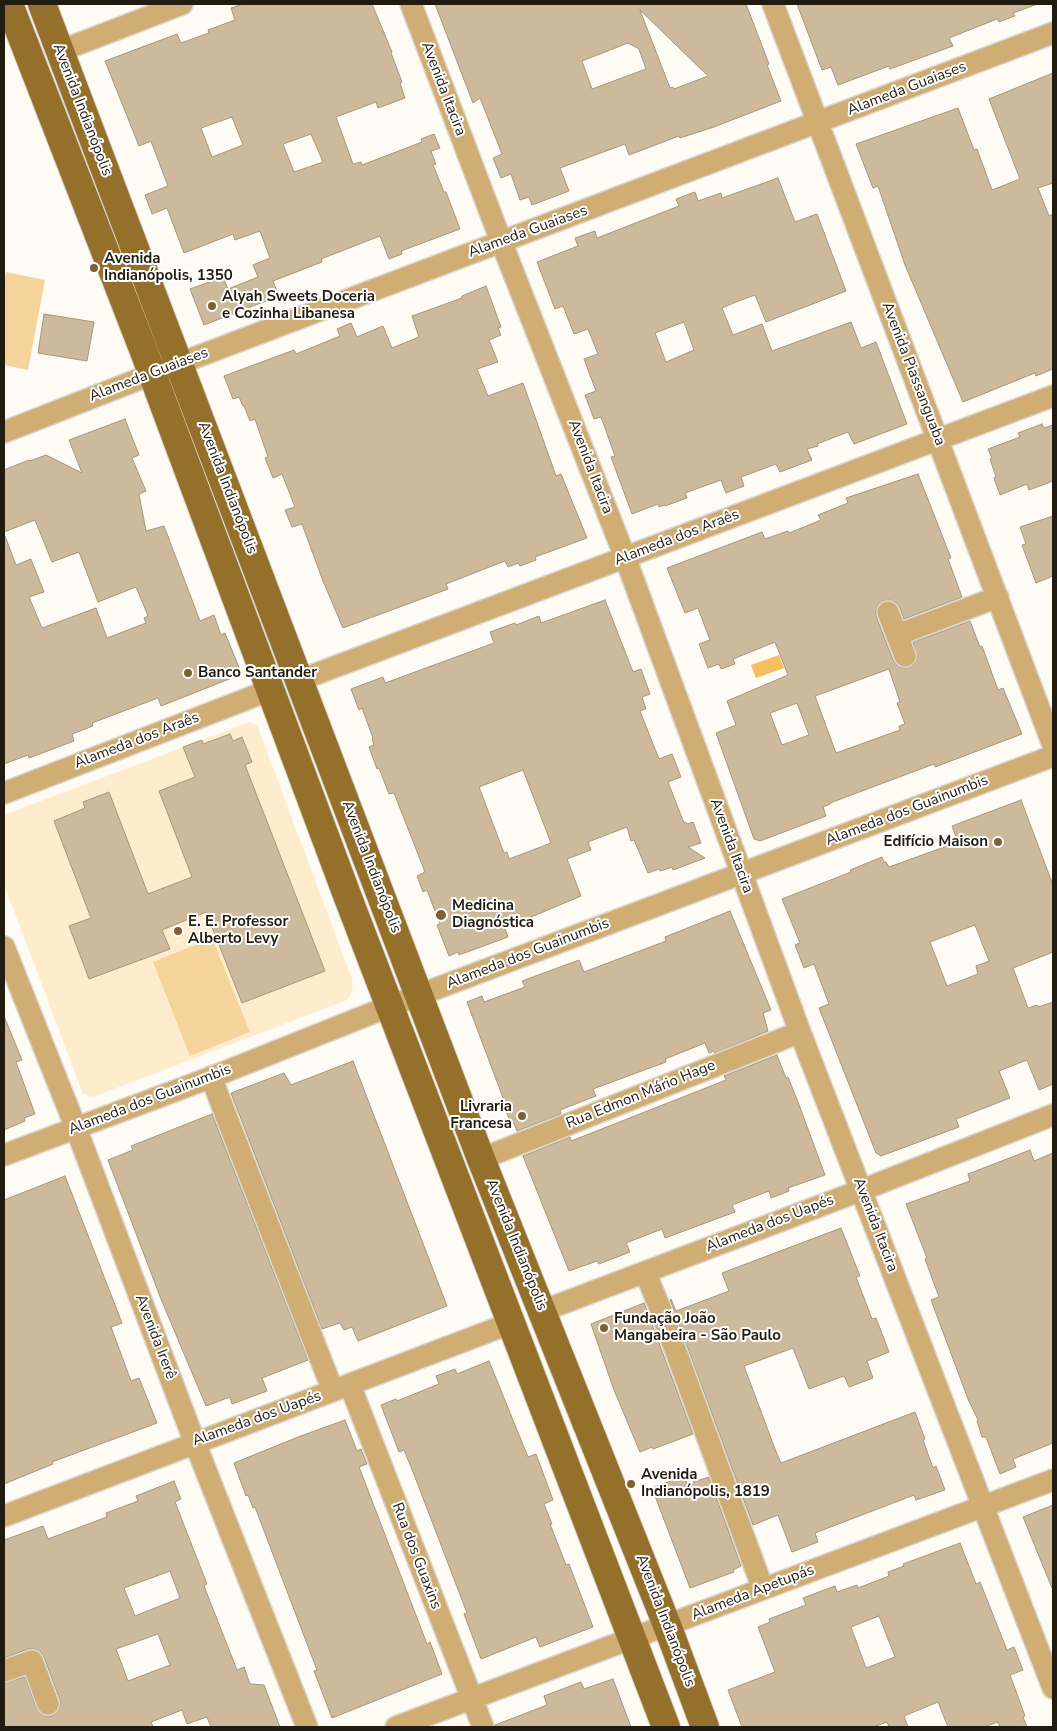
<!DOCTYPE html>
<meta charset="utf-8">
<style>
body{margin:0}
#map{position:relative;width:1057px;height:1731px;overflow:hidden;background:#fefaf4;font-family:"Nunito Sans",sans-serif}
canvas{display:block}
.frame{position:absolute;inset:0;border:5px solid #221b10;pointer-events:none}
</style>
<div id="map">
<canvas width="1057" height="1731"></canvas>
<div class="frame"></div>
</div>
<script>
const context = document.querySelector('canvas').getContext('2d');
context.lineJoin = 'round';
function paint(path, color) {
  context.fillStyle = color;
  context.fill(path, 'evenodd');
}
function poly(rows) {
  const path = new Path2D();
  for (const r of rows) {
    path.moveTo(r[0], r[1]);
    for (let i = 2; i < r.length; i += 2) path.lineTo(r[i], r[i + 1]);
  }
  return path;
}
function stroke(path, color, width, dash) {
  context.strokeStyle = color;
  context.lineWidth = width;
  context.lineCap = dash ? 'butt' : 'round';
  context.setLineDash(dash || []);
  context.stroke(path);
}
function label(font, color, halo, rows, align = 'center') {
  context.font = font + ' "Nunito Sans",sans-serif';
  context.lineWidth = 4;
  context.setLineDash([]);
  context.textBaseline = 'middle';
  context.strokeStyle = halo;
  context.fillStyle = color;
  for (const [text, x, y, turn = 0] of rows) {
    context.save();
    context.translate(x, y);
    context.rotate((+turn || 0) * Math.PI / 180);
    context.textAlign = isNaN(turn) ? turn : align;
    if (halo) context.strokeText(text, 0, 0);
    context.fillText(text, 0, 0);
    context.restore();
  }
}
paint(poly([
 [250,722,257,725,352,979,353,990,347,1000,93,1097,83,1094,4,884,4,815]
]), '#ffeccd');
paint(poly([
 [6,272,45,280,28,370,4,365,4,283],
 [212,938,250,1032,190,1056,153,962]
]), '#f5d49c');
paint(poly([
 [779,655,784,668,756,678,751,665]
]), '#f4bf5e');
const building = poly([
 [243,4,372,4,392,52,391,53,402,82,400,83,405,98,378,108,376,102,336,117,353,164,361,162,362,165,422,142,421,139,434,134,440,148,431,151,436,164,433,165,444,192,446,192,460,229,401,251,402,254,389,259,380,236,321,259,322,262,273,281,279,296,204,325,190,289,223,277,228,289,258,277,253,265,270,258,260,231,235,240,233,234,184,253,167,208,152,214,145,195,168,186,151,141,139,146,105,61,177,34,181,43,209,33,208,30,235,20,231,8,243,4],
 [232,117,243,145,212,157,201,128,232,117],
 [311,134,323,162,294,172,283,144,311,134],
 [435,4,746,4,769,64,767,65,781,101,714,127,680,138,679,136,629,155,625,144,560,168,569,191,532,205,529,197,520,200,511,174,501,178,493,158,502,154,480,98,473,103,435,4],
 [640,10,708,76,674,89,673,87,670,88,640,10],
 [628,43,639,49,646,69,592,89,582,61,628,43],
 [797,4,1034,4,1035,5,1013,13,1015,16,999,22,997,19,949,38,953,46,890,69,889,66,838,85,831,67,822,70,797,4],
 [1053,73,1053,183,1038,188,1049,216,1053,214,1053,369,1036,376,1035,373,963,402,905,265,878,186,873,188,856,144,958,108,974,150,977,149,992,190,1020,179,989,99,1053,73],
 [778,178,795,222,817,214,846,291,766,322,755,295,736,302,722,308,733,335,762,324,772,351,851,322,861,348,876,342,907,424,854,444,848,432,817,444,818,446,807,449,812,460,780,472,776,464,741,477,744,486,726,493,721,480,685,493,687,498,665,506,665,505,659,507,658,504,632,514,611,457,615,456,601,417,594,419,585,395,596,391,584,359,598,354,588,329,574,334,563,306,555,309,537,262,578,246,575,238,595,231,597,238,679,206,676,199,695,192,698,201,721,193,722,198,778,178],
 [684,322,694,350,666,362,655,333,684,322],
 [486,286,501,327,498,328,501,335,489,340,498,362,477,369,488,396,523,383,556,476,561,474,587,538,535,557,536,560,520,566,518,563,508,567,505,561,451,582,446,584,448,589,343,628,323,581,302,524,292,527,285,510,295,507,282,474,273,478,265,458,268,457,255,419,250,421,244,406,243,406,239,397,233,399,224,376,294,350,296,354,340,336,337,329,351,323,357,337,383,326,392,348,419,337,412,316,462,298,462,296,486,286],
 [44,314,94,322,87,361,38,353,44,314],
 [125,419,139,455,132,458,146,491,139,494,146,531,164,526,200,621,214,615,221,635,225,633,240,670,237,676,161,706,158,698,92,723,93,726,72,734,74,741,29,758,28,755,4,764,4,536,5,536,16,565,31,559,44,592,29,597,42,628,96,608,107,638,146,623,144,618,148,616,136,587,98,602,79,552,52,562,35,520,4,532,4,470,29,460,30,461,46,455,82,473,69,440,125,419],
 [1042,424,1044,428,1053,425,1053,481,1029,490,1027,484,1000,495,994,478,996,477,990,459,992,458,988,449,1020,437,1018,433,1042,424],
 [918,474,951,558,948,559,962,597,904,619,900,608,895,602,889,600,883,601,879,604,876,610,876,616,893,660,897,665,903,668,910,667,915,663,917,657,913,642,970,621,980,647,982,646,998,690,1003,688,1022,734,935,767,934,764,830,803,830,804,823,807,826,816,760,841,754,839,716,733,736,725,727,701,788,675,775,642,733,659,735,664,721,669,719,664,708,668,699,644,710,640,698,608,685,613,667,568,762,532,765,539,788,531,789,533,821,520,818,515,848,503,846,498,918,474],
 [889,669,900,702,897,703,905,724,899,726,900,730,836,753,815,696,889,669],
 [797,703,809,735,782,745,770,713,797,703],
 [1053,516,1053,576,1036,583,1022,545,1026,544,1020,527,1053,516],
 [605,600,633,672,641,669,650,694,642,697,646,709,640,711,659,759,672,754,681,777,668,782,684,823,686,822,687,824,693,822,701,843,688,847,705,858,673,870,672,867,660,871,659,869,648,873,634,840,631,841,627,827,588,842,591,850,567,859,581,896,505,928,508,937,459,955,458,952,449,956,437,925,440,924,427,890,423,892,417,876,425,872,394,793,389,794,379,768,377,769,369,747,374,745,372,739,373,738,362,708,359,710,351,689,383,677,385,683,494,643,490,632,515,623,516,625,539,616,541,623,605,600],
 [523,770,551,843,509,859,507,852,504,853,479,787,523,770],
 [230,734,233,741,242,737,252,762,245,765,325,971,242,1003,206,912,162,930,170,949,89,979,69,926,91,918,54,821,85,808,83,802,109,792,148,894,192,877,159,791,195,777,183,747,202,740,203,744,230,734],
 [1021,800,1053,885,1053,952,1013,968,1028,1008,1037,1005,1038,1007,1053,1002,1053,1084,1039,1090,1027,1060,999,1071,1010,1098,956,1119,959,1127,881,1156,876,1153,819,1008,829,1004,814,964,804,968,795,945,800,943,782,899,851,872,850,870,882,857,884,862,886,862,889,867,958,842,952,826,1021,800],
 [975,925,989,961,976,966,978,974,947,986,930,942,975,925],
 [730,911,771,1010,763,1013,768,1031,715,1053,714,1051,709,1053,705,1043,665,1059,666,1062,593,1089,596,1096,560,1110,561,1114,517,1131,514,1123,511,1124,503,1103,505,1103,467,1002,482,996,484,1002,525,987,522,981,579,960,584,972,666,941,665,937,730,911],
 [4,1016,22,1060,16,1062,35,1114,24,1118,25,1121,4,1130,4,1016],
 [777,1055,786,1078,788,1077,798,1102,825,1175,788,1188,789,1191,771,1198,769,1191,732,1205,735,1212,665,1238,662,1229,626,1243,630,1252,599,1264,597,1261,569,1271,523,1156,570,1137,571,1141,589,1134,726,1080,724,1076,777,1055],
 [353,1061,447,1306,358,1341,352,1327,344,1330,340,1323,322,1329,231,1093,284,1073,291,1085,353,1061],
 [212,1114,308,1360,262,1378,267,1391,232,1404,230,1397,206,1406,161,1299,108,1160,133,1150,131,1146,212,1114],
 [1030,1150,1034,1161,1053,1153,1053,1443,1013,1459,1016,1467,1000,1474,986,1437,982,1437,977,1421,978,1420,968,1399,931,1300,939,1297,925,1259,927,1258,906,1204,970,1181,968,1174,1030,1150],
 [65,1176,122,1323,111,1327,131,1381,139,1378,157,1423,52,1462,53,1464,4,1484,4,1200,65,1176],
 [841,1228,860,1276,856,1277,872,1319,876,1318,889,1352,867,1361,873,1378,849,1387,844,1376,809,1389,793,1348,744,1366,775,1449,781,1463,915,1412,925,1439,923,1440,933,1468,936,1466,945,1490,916,1500,914,1495,815,1533,818,1542,792,1552,778,1515,753,1525,670,1300,671,1299,676,1311,729,1291,722,1273,841,1228],
 [644,1303,693,1434,653,1449,652,1447,640,1452,614,1390,591,1324,644,1303],
 [489,1361,528,1457,536,1454,553,1500,544,1504,552,1524,550,1524,566,1565,569,1564,593,1627,540,1647,536,1637,481,1659,464,1614,467,1613,415,1477,404,1450,399,1452,381,1405,396,1399,397,1401,439,1384,436,1376,455,1369,457,1374,489,1361],
 [345,1420,357,1451,361,1449,367,1464,359,1467,427,1644,430,1642,442,1674,332,1718,314,1671,317,1670,255,1507,253,1508,248,1495,246,1496,234,1463,298,1437,345,1420],
 [684,1476,687,1484,709,1477,741,1566,733,1570,734,1572,690,1588,652,1488,684,1476],
 [174,1481,181,1499,175,1502,207,1584,204,1586,237,1670,244,1667,250,1684,264,1685,280,1727,211,1727,207,1717,187,1724,182,1710,151,1722,153,1727,4,1727,4,1683,25,1677,37,1709,40,1713,45,1716,52,1716,57,1712,60,1706,60,1700,44,1657,40,1651,35,1649,28,1649,4,1658,4,1540,43,1526,48,1539,107,1517,106,1513,138,1501,136,1496,174,1481],
 [170,1571,180,1598,135,1616,124,1588,170,1571],
 [158,1634,170,1665,128,1681,116,1649,158,1634],
 [1053,1505,1053,1588,1052,1588,1023,1517,1053,1505],
 [960,1543,976,1584,980,1582,1007,1650,1014,1647,1023,1670,1010,1675,1025,1716,1023,1717,1027,1727,1000,1727,998,1722,984,1727,948,1727,938,1702,904,1716,908,1727,889,1727,887,1722,873,1727,742,1727,728,1690,775,1672,758,1627,770,1622,769,1619,806,1605,803,1598,835,1586,837,1592,857,1585,858,1588,889,1576,888,1572,904,1566,903,1564,960,1543],
 [879,1616,895,1657,866,1668,851,1627,879,1616],
 [613,1679,631,1727,495,1727,495,1725,547,1705,544,1696,581,1682,584,1689,613,1679]
]);
paint(building, '#cdba9c');
stroke(building, '#a79678', 1);
const minor = poly([
 [411,4,501,241,625,557,800,1032,1053,1688],
 [773,4,1053,745],
 [60,51,182,4],
 [4,432,178,364,1053,33],
 [888,612,905,656],
 [897,635,998,597],
 [300,680,1053,396],
 [4,793,270,690],
 [4,947,76,1128,195,1443,307,1727],
 [211,1077,333,1391],
 [4,1155,212,1077,390,1006,1053,756],
 [481,1159,800,1032],
 [645,1272,660,1308,763,1589],
 [542,1311,862,1190,1053,1115],
 [350,1385,483,1727],
 [4,1516,511,1323],
 [4,1671,32,1661,48,1704],
 [396,1727,1053,1480]
]);
const major = poly([
 [9,4,143,349,347,895,666,1727],
 [42,4,481,1159,667,1625,705,1727]
]);
stroke(minor, '#dbd6d0', 24);
stroke(major, '#dbd6d0', 30);
stroke(minor, '#cfad73', 21);
stroke(major, '#94702b', 28);
for (const [x, y, r, color] of [
 [94,268,5,"#7b6133"],
 [212,306,5,"#7b6133"],
 [188,673,5,"#7b6133"],
 [998,842,5,"#7b6133"],
 [441,915,6,"#7b6133"],
 [178,931,5,"#7b6133"],
 [522,1116,5,"#7b6133"],
 [604,1328,5,"#7b6133"],
 [631,1484,5,"#7b6133"]
]) {
  const dot = new Path2D();
  dot.arc(x, y, r, 0, 2 * Math.PI);
  context.fillStyle = color;
  context.fill(dot);
  stroke(dot, '#fff', 2);
}
label('15px', '#221b10', '#fff', [
 ["Avenida Itacira",443,89,69],
 ["Alameda Guaiases",907,89,-21],
 ["Avenida Indianópolis",82,110,69],
 ["Alameda Guaiases",528,232,-20],
 ["Avenida Piassanguaba",913,374,69],
 ["Alameda Guaiases",149,375,-21],
 ["Avenida Itacira",590,467,69],
 ["Avenida Indianópolis",227,488,69],
 ["Alameda dos Araês",677,538,-21],
 ["Alameda dos Araês",137,741,-21],
 ["Alameda dos Guainumbis",907,811,-21],
 ["Avenida Itacira",731,846,70],
 ["Avenida Indianópolis",371,867,69],
 ["Alameda dos Guainumbis",528,954,-21],
 ["Rua Edmon Mário Hage",641,1095,-22],
 ["Alameda dos Guainumbis",150,1100,-21],
 ["Alameda dos Uapés",770,1224,-21],
 ["Avenida Itacira",875,1225,69],
 ["Avenida Indianópolis",516,1245,68],
 ["Avenida Irerê",155,1337,69],
 ["Alameda dos Uapés",257,1419,-20],
 ["Rua dos Guaxins",416,1556,69],
 ["Alameda Apetupás",753,1593,-21],
 ["Avenida Indianópolis",665,1621,69]
]);
label('bold 15px', '#221b10', '#fff', [
 ["Avenida",104,259],
 ["Indianópolis, 1350",104,276],
 ["Alyah Sweets Doceria",222,297],
 ["e Cozinha Libanesa",222,314],
 ["Banco Santander",198,673],
 ["Edifício Maison",988,842,"right"],
 ["Medicina",452,906],
 ["Diagnóstica",452,923],
 ["E. E. Professor",188,922],
 ["Alberto Levy",188,939],
 ["Livraria",512,1107,"right"],
 ["Francesa",512,1124,"right"],
 ["Fundação João",614,1319],
 ["Mangabeira - São Paulo",614,1336],
 ["Avenida",641,1475],
 ["Indianópolis, 1819",641,1492]
], 'left');
</script>
